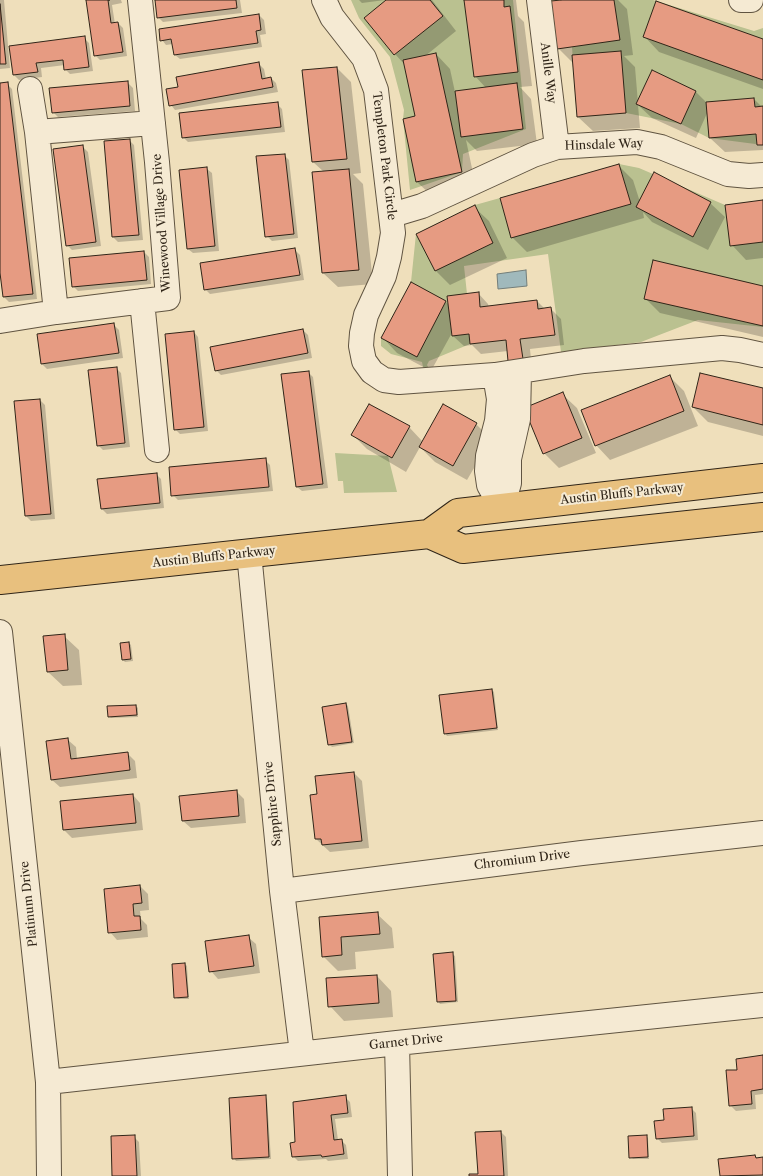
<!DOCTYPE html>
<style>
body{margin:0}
canvas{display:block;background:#efdfbb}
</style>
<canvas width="763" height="1176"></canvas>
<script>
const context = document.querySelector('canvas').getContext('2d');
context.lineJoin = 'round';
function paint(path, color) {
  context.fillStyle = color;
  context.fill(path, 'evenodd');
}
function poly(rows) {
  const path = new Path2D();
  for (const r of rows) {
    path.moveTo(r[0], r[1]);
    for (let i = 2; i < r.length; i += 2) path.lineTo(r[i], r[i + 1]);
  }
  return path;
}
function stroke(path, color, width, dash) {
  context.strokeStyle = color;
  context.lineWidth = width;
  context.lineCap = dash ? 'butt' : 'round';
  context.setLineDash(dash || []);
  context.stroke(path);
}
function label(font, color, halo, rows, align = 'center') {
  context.font = font + ' "Libre Caslon Text",serif';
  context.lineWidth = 4;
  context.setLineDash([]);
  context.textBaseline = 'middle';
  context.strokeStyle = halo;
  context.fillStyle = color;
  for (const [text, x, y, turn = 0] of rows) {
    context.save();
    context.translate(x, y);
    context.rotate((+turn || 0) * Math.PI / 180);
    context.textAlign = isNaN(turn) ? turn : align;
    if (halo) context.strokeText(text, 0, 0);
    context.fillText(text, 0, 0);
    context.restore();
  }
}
paint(poly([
 [351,0,513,0,526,129,463,154,462,172,410,190,403,119,404,110,390,57,359,18],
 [550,0,653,0,754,31,763,28,763,145,709,138,681,124,626,113,577,117,572,47,557,49],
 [619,164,639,168,725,205,763,201,763,327,698,320,641,342,561,352,548,254,464,266,467,294,447,296,452,336,469,334,470,344,429,361,427,365,430,370,426,371,423,367,422,362,391,354,381,346,381,338,411,282,416,234,475,205,500,198,511,237,631,204],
 [335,453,388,456,397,492,344,493,343,481,338,481]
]), '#bac190');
const water = poly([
 [526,270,527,286,498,289,497,274,526,270]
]);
paint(water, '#a0b9bc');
stroke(water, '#737e7a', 1);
paint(poly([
 [0,0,4,0,10,68,0,69],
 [87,0,121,0,122,3,112,5,115,24,118,23,123,28,127,56,100,60,95,55],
 [156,0,240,0,242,13,163,22,158,17],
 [359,0,385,0,362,3],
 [388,0,432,0,456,31,424,57,436,54,450,69,455,92,486,88,475,76,466,0,516,0,518,16,524,22,532,86,520,87,531,99,537,144,477,151,466,140,476,187,432,196,417,182,417,117,405,65,395,54],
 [570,0,618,0,627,9,633,55,624,56,635,67,638,103,696,92,707,103,754,99,763,108,763,150,725,152,710,138,708,111,696,138,652,118,638,105,640,128,593,131,578,117,573,63,558,48],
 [259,15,264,20,266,34,260,35,262,47,180,59,175,55,173,44,166,45,162,40],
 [645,37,763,40,763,89,659,52],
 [84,38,89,43,93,71,70,74,65,69,65,65,41,68,42,77,19,80,14,75,10,47],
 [259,64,264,69,266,79,271,78,276,83,278,92,175,110,171,105],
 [337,68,351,82,361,173,353,174,363,184,373,284,338,287,323,273,324,172,313,162],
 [128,83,133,88,135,111,58,117,53,112],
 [7,84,12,89,37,299,9,302,4,297,0,260,0,85],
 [277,104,282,109,285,132,188,142,183,137],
 [129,140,134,145,143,240,118,242,113,237],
 [83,147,88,152,101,246,72,250,67,245],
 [284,155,289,160,298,238,272,241,267,236],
 [619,166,633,180,640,202,710,203,725,217,708,250,652,222,643,212,644,218,527,252,512,237],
 [207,169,212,173,219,251,193,253,188,249],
 [763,202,763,258,746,260,732,245],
 [474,207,489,221,507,258,450,285,436,271,418,234],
 [295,250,300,255,304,280,210,294,205,289],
 [144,252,149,257,151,284,78,291,73,286],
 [411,284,446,302,450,306,478,293,488,304,489,307,537,301,545,309,551,309,561,319,564,345,530,349,532,369,508,351,481,354,472,345,464,346,453,336,453,331,431,371,397,353,383,338],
 [763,287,763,337,660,313,645,298],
 [114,325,119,330,123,358,47,369,42,364,38,335],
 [303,330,308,335,312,358,221,375,216,370],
 [194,332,198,337,208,431,180,434,175,429],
 [116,368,121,373,130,447,103,450,98,445],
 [308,372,313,377,328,488,302,491,297,487],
 [670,377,684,391,698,426,610,460,596,445],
 [763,390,763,436,708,422,693,407],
 [562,394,577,408,596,453,559,468,544,453],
 [40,400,45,405,55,519,31,521,26,516],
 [476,424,491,439,467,480,435,462,420,447,406,472,367,449,353,435,409,427,423,442],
 [265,460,270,465,273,491,178,500,173,495],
 [156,474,161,479,164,508,107,514,102,509],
 [64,636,79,650,82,685,63,686,48,672],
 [129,643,131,645,133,661,125,662,123,660],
 [492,690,494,692,498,730,447,736,445,733],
 [346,704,348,706,354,743,332,747,330,745],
 [136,706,138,708,138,717,111,718,109,716],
 [68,740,76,747,77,759,127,753,135,761,137,778,60,787,52,780],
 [354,773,362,781,369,848,330,852,316,839,318,795],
 [236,791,244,799,246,823,191,828,183,821],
 [133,795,140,803,143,830,72,838,64,830],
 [140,886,148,894,149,910,140,911,141,919,147,925,148,937,117,940,110,932],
 [377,914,392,928,394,948,355,952,356,969,338,971,323,956,320,918],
 [248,937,256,944,260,973,218,979,211,971],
 [452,954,455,956,458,1002,440,1004,438,1001],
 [185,964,187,966,189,999,178,999,175,997],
 [377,976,391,991,393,1017,344,1021,330,1006],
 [763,1057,763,1094,755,1095,756,1109,736,1111,731,1106,739,1071],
 [265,1097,267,1099,271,1159,236,1161,234,1158],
 [345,1097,350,1102,352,1117,335,1119,338,1140,341,1140,346,1145,348,1159,328,1161,326,1159,298,1161,293,1156,297,1143],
 [691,1108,696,1113,698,1140,662,1143,657,1138,666,1121],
 [501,1132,506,1137,508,1176,470,1176,479,1175],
 [646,1136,648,1138,649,1159,633,1159,631,1157],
 [134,1137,139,1142,141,1176,114,1176],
 [755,1156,757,1158,763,1159,763,1176,722,1176,720,1161]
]), '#0003');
const building = poly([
 [86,0,110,0,108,0,111,23,118,22,123,52,94,56,86,0],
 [155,0,236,0,237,8,157,18,155,0],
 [386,0,430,0,443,16,394,55,364,18,386,0],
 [464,0,504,0,504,7,510,6,518,72,474,77,464,0],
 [561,0,614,0,620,40,557,49,551,1,561,0],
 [656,1,763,39,763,80,643,37,656,1],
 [0,4,6,64,0,64,0,4],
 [259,14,261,30,256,31,258,43,174,55,171,39,160,41,159,29,259,14],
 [85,36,89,67,64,70,63,60,36,63,38,72,13,75,9,46,85,36],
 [621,51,626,113,577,117,572,55,621,51],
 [436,53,462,172,416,182,403,119,415,116,403,60,436,53],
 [259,62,262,79,271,77,273,87,169,106,166,89,178,87,176,77,259,62],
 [337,67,347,159,312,162,302,70,337,67],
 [652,70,696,91,681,124,636,104,652,70],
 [128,81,130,106,52,113,49,88,128,81],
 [8,82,33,294,3,297,0,273,0,83,8,82],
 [517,83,523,129,461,137,455,91,517,83],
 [754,98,755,107,763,106,763,145,757,145,756,134,709,138,706,102,754,98],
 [278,102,281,127,182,138,179,113,278,102],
 [130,139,139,235,112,237,104,141,130,139],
 [83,145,96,242,66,246,53,149,83,145],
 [285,154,294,234,265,237,256,156,285,154],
 [619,164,631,204,511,238,500,198,619,164],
 [207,167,215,246,187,249,179,170,207,167],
 [349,169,359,270,322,273,312,172,349,169],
 [654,172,711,202,693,237,636,207,654,172],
 [763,200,763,242,730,246,725,205,763,200],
 [475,205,493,243,435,271,416,234,475,205],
 [295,248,300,275,204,290,200,263,295,248],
 [144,251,147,280,72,287,69,258,144,251],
 [653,260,763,286,763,326,644,299,653,260],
 [411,282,446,301,417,357,381,338,411,282],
 [479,292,480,307,537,300,538,309,551,307,555,335,520,339,523,359,508,361,506,340,470,344,469,334,452,336,447,296,479,292],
 [114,323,119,353,41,364,37,334,114,323],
 [303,329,308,353,215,371,210,347,303,329],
 [194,331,204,427,174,430,165,334,194,331],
 [117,367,125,443,97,446,88,370,117,367],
 [309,371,323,484,296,487,281,374,309,371],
 [700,373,763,388,763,425,692,407,700,373],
 [670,375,684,411,595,446,581,410,670,375],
 [563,392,582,438,543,454,524,408,563,392],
 [40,399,51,514,25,516,14,401,40,399],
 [369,404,410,426,392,458,351,435,369,404],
 [443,404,477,423,453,466,419,447,443,404],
 [266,458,269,487,171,496,169,467,266,458],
 [157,473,160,503,101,509,97,479,157,473],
 [65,634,68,670,47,672,43,636,65,634],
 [129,642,131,659,122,660,120,643,129,642],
 [492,689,497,728,444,734,439,695,492,689],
 [346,703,352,742,328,745,322,707,346,703],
 [136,705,137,715,108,717,107,706,136,705],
 [68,738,71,759,128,752,130,770,51,780,46,741,68,738],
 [354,772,362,841,322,845,321,839,315,839,310,795,317,794,315,776,354,772],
 [237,790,239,816,182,821,179,796,237,790],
 [133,794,136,823,63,830,60,801,133,794],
 [140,885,142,903,133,904,134,916,140,916,141,930,108,933,104,889,140,885],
 [378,912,380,934,341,937,342,955,322,957,319,917,378,912],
 [249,935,254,966,209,972,205,941,249,935],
 [453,952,456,1001,437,1002,433,954,453,952],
 [185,963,188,997,174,998,172,964,185,963],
 [377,975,379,1003,328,1007,326,978,377,975],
 [763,1055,763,1089,751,1091,752,1104,729,1106,726,1070,737,1070,736,1059,763,1055],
 [266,1095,269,1157,232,1159,229,1098,266,1095],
 [346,1095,348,1113,331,1115,334,1140,342,1139,344,1154,322,1157,321,1155,292,1157,290,1143,295,1142,293,1102,346,1095],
 [692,1107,694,1136,656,1139,654,1121,664,1120,663,1109,692,1107],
 [501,1131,504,1176,469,1176,469,1174,478,1174,475,1132,501,1131],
 [135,1135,137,1176,112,1176,111,1136,135,1135],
 [647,1135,648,1157,629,1158,628,1136,647,1135],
 [755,1155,756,1158,763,1157,763,1175,720,1176,718,1159,755,1155]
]);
paint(building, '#e69b82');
stroke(building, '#302518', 1);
const minor = poly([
 [324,0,332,17,364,58,376,90,393,233,389,257,384,276,366,315,362,333,361,346,364,361,372,372,384,380,399,382,495,375,584,361,722,348,740,350,763,355],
 [539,0,557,147],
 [741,0,751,0],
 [30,89,37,132,56,312],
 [37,132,153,123],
 [392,215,422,206,533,155,557,147,637,142,661,147,728,174,749,176,763,175],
 [142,301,157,450],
 [0,321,56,312,168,298,157,162,140,0],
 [495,375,499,399,497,421,488,456,487,471,489,485,502,508],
 [502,508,509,483,509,459,518,419,519,372],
 [249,553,282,891,302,1053],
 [0,632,48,1082,49,1176],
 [282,891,582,853,763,833],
 [397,1043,400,1176],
 [48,1082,397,1043,763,1005]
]);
const major = poly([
 [429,534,463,549,763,517],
 [0,580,429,534,458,513,763,478]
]);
stroke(minor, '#605441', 26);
stroke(major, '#302518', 30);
stroke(minor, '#f5ead3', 24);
stroke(major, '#e8c07e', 28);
label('12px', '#302518', '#f5ead3', [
 ["Anille Way",548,73,83],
 ["Hinsdale Way",604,145,-2],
 ["Templeton Park Circle",384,156,83],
 ["Winewood Village Drive",162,223,-94],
 ["Austin Bluffs Parkway",622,494,-6],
 ["Austin Bluffs Parkway",214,557,-6],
 ["Sapphire Drive",273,804,-96],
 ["Chromium Drive",522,860,-7],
 ["Platinum Drive",29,904,-96],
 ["Garnet Drive",406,1042,-6]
]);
</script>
